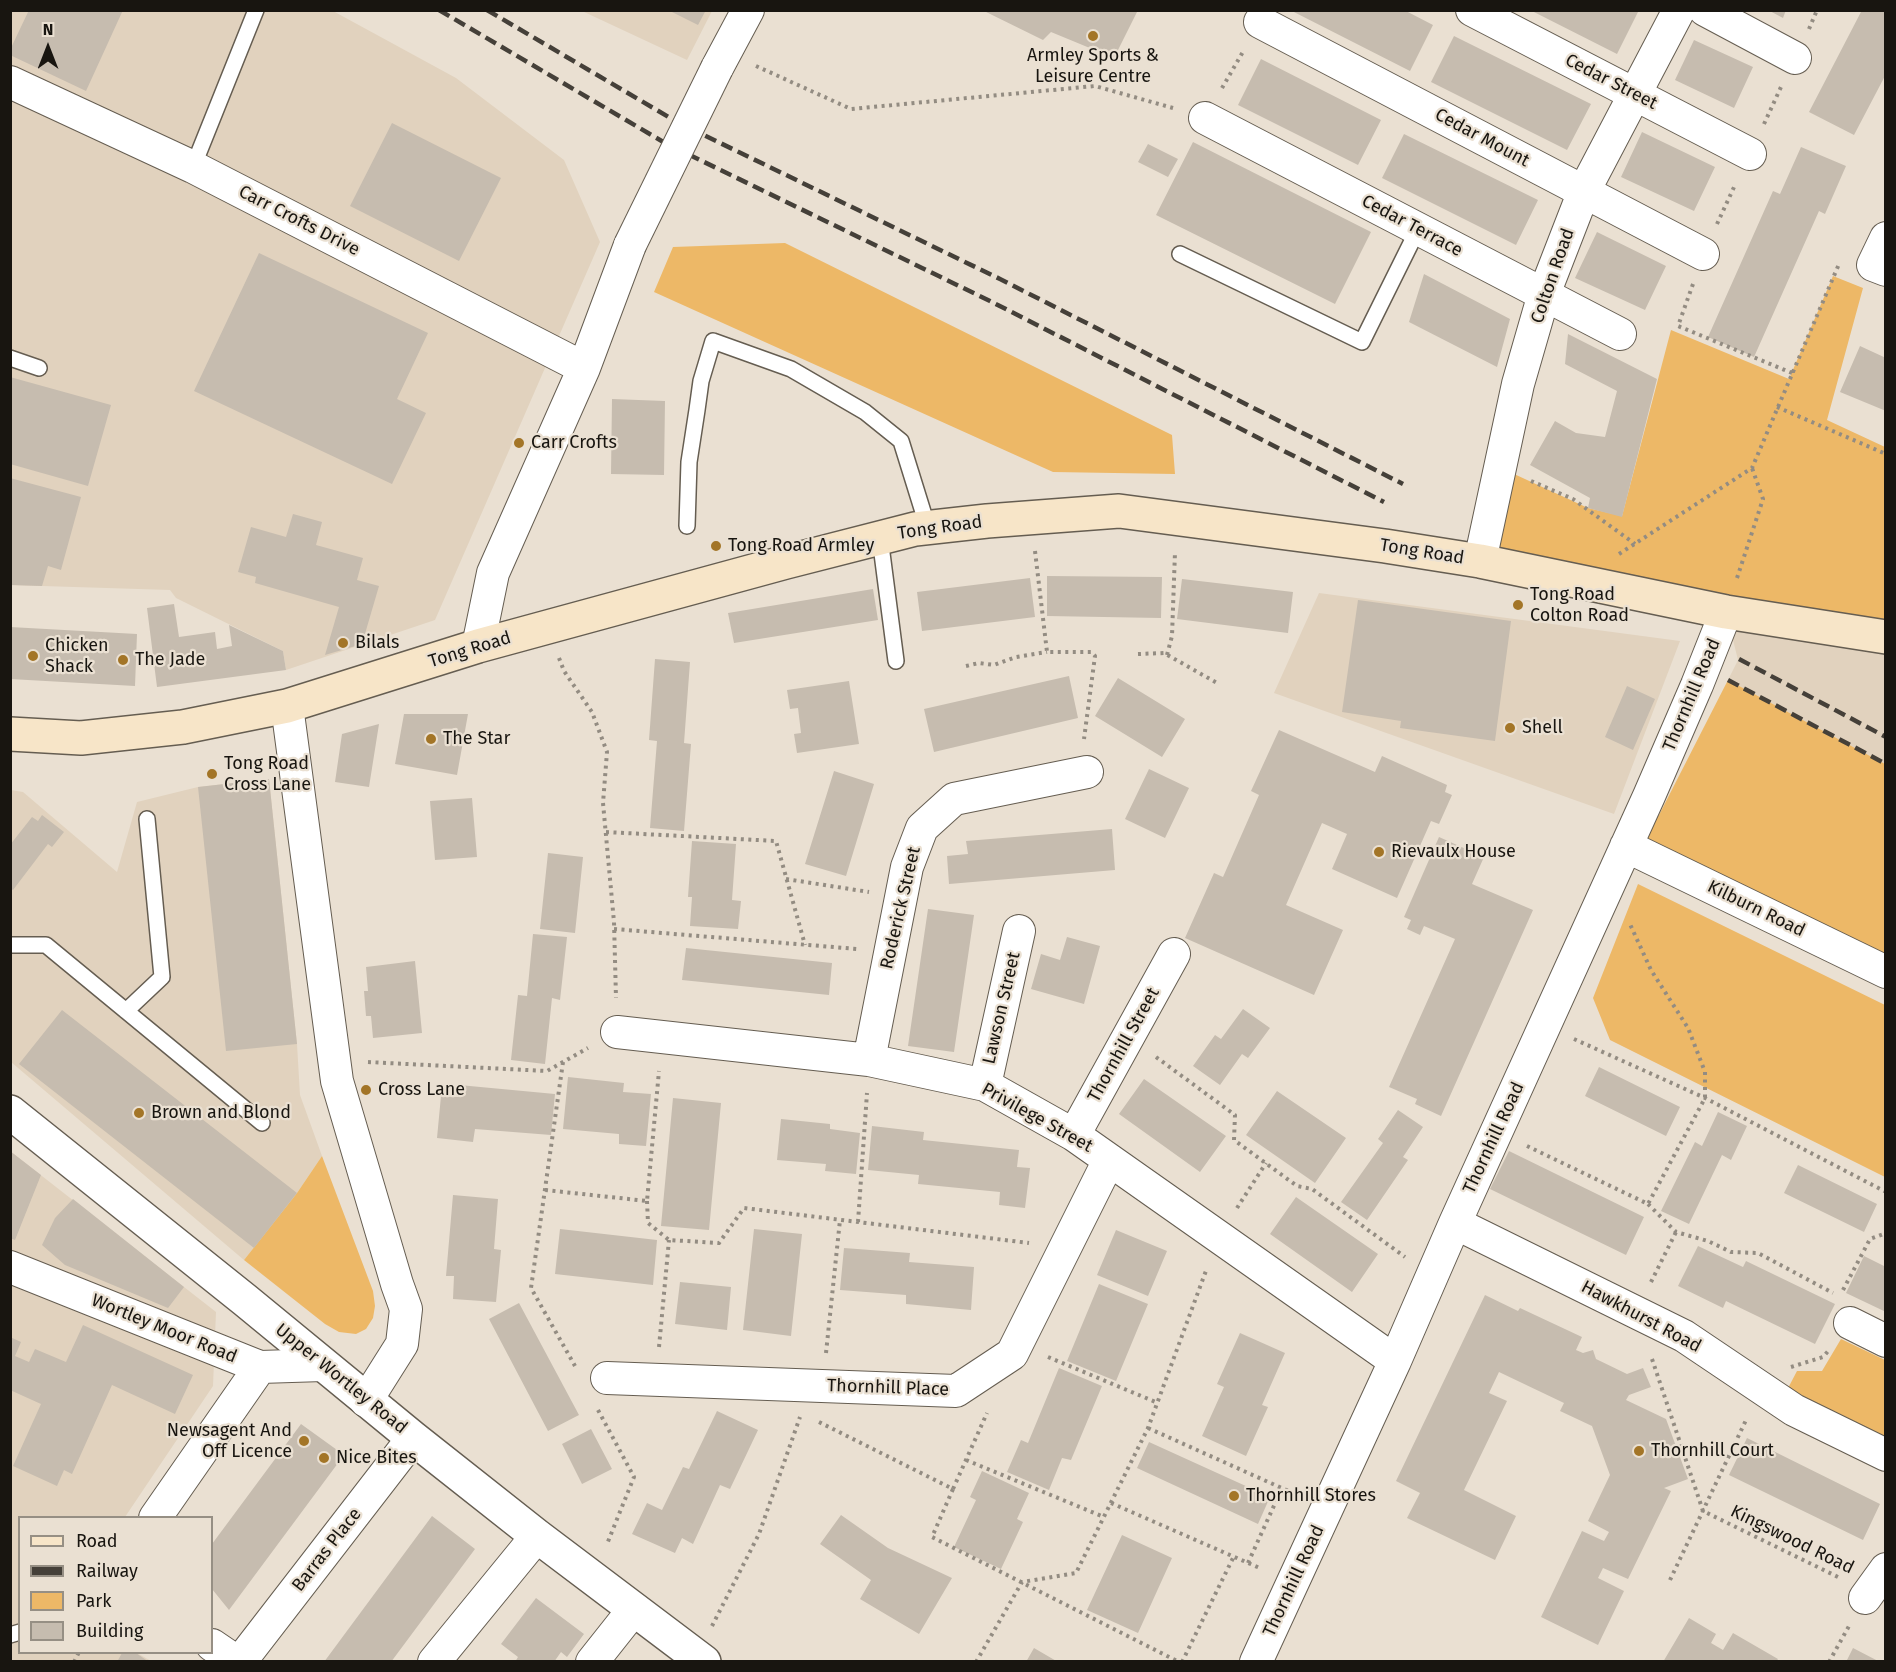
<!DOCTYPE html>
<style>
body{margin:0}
#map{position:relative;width:1896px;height:1672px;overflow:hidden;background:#eae0d2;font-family:"Fira Sans",sans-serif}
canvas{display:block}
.frame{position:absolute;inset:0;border:12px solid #181510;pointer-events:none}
.legend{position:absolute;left:18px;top:1516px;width:195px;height:138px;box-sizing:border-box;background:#eae0d2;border:2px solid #968f84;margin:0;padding:8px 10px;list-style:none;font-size:18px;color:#181510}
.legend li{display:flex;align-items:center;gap:12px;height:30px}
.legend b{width:30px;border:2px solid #968f84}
.north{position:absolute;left:18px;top:18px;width:60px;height:60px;-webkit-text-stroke:4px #eae0d2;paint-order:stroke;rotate:0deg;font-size:16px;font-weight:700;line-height:24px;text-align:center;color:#181510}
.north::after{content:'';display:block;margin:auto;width:21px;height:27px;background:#181510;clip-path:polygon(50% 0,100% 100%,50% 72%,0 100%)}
</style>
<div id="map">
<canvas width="1896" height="1672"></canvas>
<div class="frame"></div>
<ul class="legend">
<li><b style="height:8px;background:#f7e5c8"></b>Road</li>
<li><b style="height:8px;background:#454039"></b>Railway</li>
<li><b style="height:16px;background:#edb867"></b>Park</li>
<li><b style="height:16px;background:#c6bcaf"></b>Building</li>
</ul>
<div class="north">N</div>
</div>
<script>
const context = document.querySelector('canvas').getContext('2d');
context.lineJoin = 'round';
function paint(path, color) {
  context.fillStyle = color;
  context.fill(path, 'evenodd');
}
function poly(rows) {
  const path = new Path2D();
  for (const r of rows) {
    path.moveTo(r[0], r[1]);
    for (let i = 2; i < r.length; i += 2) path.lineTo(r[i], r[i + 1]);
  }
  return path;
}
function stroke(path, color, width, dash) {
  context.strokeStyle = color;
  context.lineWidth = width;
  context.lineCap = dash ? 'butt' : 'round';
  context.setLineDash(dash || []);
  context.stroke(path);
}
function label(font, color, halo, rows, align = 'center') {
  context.font = font + ' "Fira Sans",sans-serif';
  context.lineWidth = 4.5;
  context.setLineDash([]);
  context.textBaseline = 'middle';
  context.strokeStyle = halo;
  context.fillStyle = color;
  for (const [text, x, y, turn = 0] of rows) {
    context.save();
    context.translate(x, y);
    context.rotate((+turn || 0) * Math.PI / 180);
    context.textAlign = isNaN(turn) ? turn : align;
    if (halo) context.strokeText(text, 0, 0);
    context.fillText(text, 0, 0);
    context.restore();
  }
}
paint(poly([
 [11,11,333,11,456,78,564,160,600,242,435,620,286,670,283,651,176,598,170,590,11,585],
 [582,11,712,11,687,60],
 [1319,593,1680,641,1614,814,1274,693],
 [1726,612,1885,637,1885,764,1728,680,1738,660],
 [269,779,297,1044,300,1095,322,1156,297,1193,244,1260,11,1062,11,790,23,792,117,872,137,802,198,787],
 [10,1151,216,1312,213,1386,125,1517,20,1518,20,1652,137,1653,151,1661,11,1661]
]), '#e1d2be');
paint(poly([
 [785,243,1172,435,1175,474,1053,472,654,292,673,247],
 [1833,276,1863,288,1827,420,1885,447,1885,637,1480,561,1501,468,1588,508,1622,516,1671,330,1789,379],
 [1728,680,1885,764,1885,972,1626,846,1659,815],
 [1638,884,1885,1005,1885,1177,1610,1040,1593,998],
 [322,1156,373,1291,375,1306,373,1318,366,1329,356,1334,339,1332,325,1324,244,1260,297,1193],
 [1841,1339,1885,1360,1885,1443,1786,1392,1797,1371,1822,1371]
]), '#edb867');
paint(poly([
 [29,10,123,10,86,91,10,55,10,50],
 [668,10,706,10,698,25],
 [982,10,1138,10,1114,58,1051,32,1043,40],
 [1290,10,1404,10,1433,25,1410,71],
 [1530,10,1639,10,1617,54],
 [1768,10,1786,10,1783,18],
 [1862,10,1886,10,1886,74,1854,135,1809,112],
 [1454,36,1591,104,1567,150,1431,82],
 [1694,40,1753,67,1734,108,1675,80],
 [1261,59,1381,120,1358,165,1238,105],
 [392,123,501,178,459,261,350,206],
 [1642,132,1715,167,1694,211,1621,177],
 [1404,134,1538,200,1516,245,1382,178],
 [1193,142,1371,232,1335,304,1156,215],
 [1148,144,1178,159,1168,177,1138,162],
 [1801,147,1846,166,1825,214,1819,211,1754,357,1708,337,1773,191,1780,194],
 [1597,232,1666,266,1645,310,1575,278],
 [259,253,428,333,397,399,426,413,392,484,194,391],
 [1424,274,1510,319,1497,367,1409,322],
 [1568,334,1657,379,1622,517,1588,508,1590,498,1530,465,1555,421,1576,433,1605,437,1617,391,1565,364],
 [1860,346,1886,358,1886,411,1840,392],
 [10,377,111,405,88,486,10,464],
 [612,399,665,401,664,475,611,474],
 [10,478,81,497,61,570,48,566,42,586,10,585],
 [293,514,322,522,316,545,363,558,357,580,379,586,362,644,325,655,339,607,255,583,256,577,238,572,251,527,286,537],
 [1047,576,1162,577,1161,618,1047,616],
 [1030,578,1035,617,922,631,917,592],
 [1182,579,1293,592,1288,633,1177,619],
 [873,589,878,620,734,643,728,613],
 [1358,600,1511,621,1495,741,1400,728,1401,721,1342,712],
 [174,604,179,637,215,632,217,649,232,646,229,625,283,651,286,670,157,687,147,608],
 [10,627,137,634,135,686,10,679],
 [655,659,690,662,684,743,691,744,684,831,650,828,657,741,649,740],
 [1069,676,1078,718,934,752,924,709],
 [1118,678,1185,719,1162,757,1095,716],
 [849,681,859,744,797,753,794,734,801,733,798,708,790,709,787,690],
 [1627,686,1655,699,1633,750,1605,737],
 [404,714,468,714,457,775,395,764],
 [379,724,369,787,335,782,342,734],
 [1279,730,1375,772,1382,756,1447,785,1445,792,1452,795,1439,824,1431,821,1397,898,1332,869,1347,834,1322,823,1286,905,1343,930,1314,995,1185,938,1214,873,1223,877,1259,795,1251,791],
 [1149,769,1189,788,1165,838,1125,819],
 [834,771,874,784,846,876,805,864],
 [269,779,297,1044,226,1051,198,787],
 [472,798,477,857,435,860,430,801],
 [42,815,64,832,52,847,48,844,13,890,10,888,10,845,32,817,38,821],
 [1112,829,1115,870,949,884,947,856,968,854,966,841],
 [1439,837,1484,857,1472,884,1533,910,1441,1116,1415,1104,1417,1099,1389,1087,1455,939,1424,926,1420,935,1407,929,1411,920,1404,917],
 [692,841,736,844,732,900,741,901,738,929,690,926,692,897,688,897],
 [548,853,583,857,575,933,540,929],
 [928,909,974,915,954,1052,908,1046],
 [533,934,567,937,560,1000,552,998,545,1064,511,1060,518,995,527,996],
 [1067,937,1100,946,1084,1004,1031,989,1041,954,1060,960],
 [686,948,832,963,829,995,682,980],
 [415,961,422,1033,373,1038,371,1016,366,1016,364,991,368,991,366,967],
 [1243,1009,1270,1028,1248,1058,1242,1054,1220,1085,1193,1066,1215,1035,1221,1039],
 [62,1010,297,1193,254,1248,19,1064],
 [1599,1067,1680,1107,1666,1136,1585,1096],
 [568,1077,624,1083,623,1092,651,1094,646,1146,619,1144,619,1134,563,1129],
 [1144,1079,1226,1136,1200,1172,1119,1114],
 [459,1085,555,1094,551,1135,475,1129,473,1142,437,1138,441,1096,458,1097],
 [1277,1091,1346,1138,1315,1183,1246,1135],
 [673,1098,721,1103,709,1230,661,1226],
 [1398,1110,1423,1127,1403,1157,1408,1160,1367,1220,1341,1202,1383,1143,1378,1139],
 [1718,1112,1747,1126,1731,1160,1722,1155,1689,1224,1661,1211,1695,1142,1702,1146],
 [781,1119,830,1124,830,1129,860,1133,856,1174,825,1171,826,1164,777,1160],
 [872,1126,924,1132,923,1140,1019,1150,1017,1167,1030,1168,1025,1208,999,1205,1000,1192,918,1184,919,1175,868,1170],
 [10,1151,41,1175,15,1240,10,1238],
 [1509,1151,1644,1217,1626,1255,1490,1189],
 [1798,1165,1877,1204,1864,1232,1784,1193],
 [453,1195,498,1199,494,1249,501,1250,496,1302,453,1299,454,1276,446,1276],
 [1296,1197,1378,1254,1352,1292,1270,1234],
 [73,1199,184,1287,168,1308,65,1265,42,1245,55,1218],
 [560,1229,657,1240,653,1285,555,1274],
 [754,1229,802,1234,791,1336,743,1330],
 [1116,1230,1167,1251,1148,1296,1097,1275],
 [1698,1246,1743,1267,1746,1261,1835,1304,1815,1344,1726,1301,1723,1308,1678,1286],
 [844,1248,910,1253,909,1262,974,1267,971,1310,906,1304,906,1295,840,1290],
 [1864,1256,1886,1267,1886,1312,1846,1293],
 [680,1282,731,1287,727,1330,675,1324],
 [1099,1284,1148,1304,1116,1381,1067,1361],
 [1485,1295,1518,1311,1520,1308,1582,1337,1576,1350,1583,1353,1593,1350,1596,1359,1627,1374,1643,1368,1651,1387,1629,1395,1626,1400,1666,1419,1688,1479,1664,1488,1671,1491,1628,1579,1603,1568,1598,1578,1624,1591,1598,1645,1541,1617,1582,1531,1604,1541,1609,1532,1588,1521,1610,1475,1592,1426,1560,1411,1564,1403,1499,1372,1489,1393,1507,1401,1464,1490,1516,1516,1495,1560,1407,1518,1420,1493,1396,1481],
 [519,1303,579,1415,548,1431,489,1319],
 [83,1325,193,1375,175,1414,112,1385,72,1474,64,1470,57,1486,13,1466,41,1404,10,1390,10,1337,21,1342,15,1356,29,1362,35,1349,66,1362],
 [1240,1333,1285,1353,1262,1405,1268,1407,1246,1456,1202,1436,1224,1387,1217,1384],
 [1059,1368,1102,1386,1071,1460,1062,1458,1049,1490,1007,1472,1021,1440,1028,1443],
 [717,1411,758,1430,730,1489,720,1485,693,1544,682,1538,675,1553,632,1534,647,1503,662,1510,683,1467,689,1469],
 [301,1424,344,1455,229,1610,212,1589,212,1544],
 [591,1429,612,1469,582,1484,562,1444],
 [1747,1438,1880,1504,1863,1540,1729,1475],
 [1149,1442,1270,1497,1258,1524,1137,1468],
 [982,1471,1029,1493,1017,1519,1023,1522,1001,1569,954,1547,976,1500,970,1497],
 [841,1515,888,1548,952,1578,919,1634,860,1599,871,1580,820,1544],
 [432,1516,475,1549,391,1662,324,1662],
 [1122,1535,1172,1558,1138,1633,1087,1610],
 [536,1598,584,1634,567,1657,561,1652,554,1662,515,1662,518,1657,501,1644],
 [1689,1618,1716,1634,1711,1643,1723,1650,1733,1633,1778,1659,1776,1662,1663,1662],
 [1034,1648,1058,1662,1026,1662],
 [1853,1648,1880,1662,1846,1662],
 [122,1653,136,1653,149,1662,117,1662]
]), '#c6bcaf');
const service = poly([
 [193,167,256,10],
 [1180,254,1362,342,1418,229],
 [10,358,39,368],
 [687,526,689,462,697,410,701,381,713,341,791,369,865,412,901,441,928,528],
 [880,538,896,661],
 [10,945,46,945,262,1123],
 [126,1011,162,977,147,819],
 [10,1635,20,1632]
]);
const minor = poly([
 [1472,10,1750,154],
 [1705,10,1795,58],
 [1260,22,1703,254],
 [717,68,748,10],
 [10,82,193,167,584,368],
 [1205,118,1620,334],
 [1886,238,1873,265,1886,270],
 [1480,561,1518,384,1544,294,1584,191,1679,10],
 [478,646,493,573,584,368,630,245],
 [287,706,337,1081,397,1284,406,1309,402,1344,366,1401],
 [1626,846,1886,972],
 [617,1032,869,1060,985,1085,1074,1135,1395,1361],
 [869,1060,907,867,922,828,954,799,1087,772],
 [985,1085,1019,931],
 [1074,1135,1174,954],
 [1455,1223,1684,1336,1794,1410,1886,1455],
 [10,1267,260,1367,323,1365],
 [1850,1323,1886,1341],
 [607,1378,956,1391,1012,1354,1109,1160],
 [155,1518,260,1367],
 [1865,1598,1886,1569],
 [212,1645,237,1662],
 [240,1662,413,1438],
 [434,1662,537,1536],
 [592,1662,634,1609],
 [1256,1662,1395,1361,1455,1223,1649,796,1697,685,1726,612]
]);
const tertiary = poly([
 [10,1112,245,1300,413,1438,537,1536,704,1662]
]);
const secondary = poly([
 [10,734,81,738,183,727,287,706,478,646,786,562,915,529,987,521,1119,511,1385,546,1480,561,1726,612,1886,637]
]);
stroke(service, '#655d51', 18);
stroke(minor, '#655d51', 34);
stroke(tertiary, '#655d51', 36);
stroke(secondary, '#655d51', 36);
stroke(poly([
 [1809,29,1817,10],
 [756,66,851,109,1095,86,1173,108],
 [1222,88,1244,50],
 [1764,124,1781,87],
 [1717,224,1735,185],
 [1693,284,1678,326,1792,373],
 [1777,407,1886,454],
 [1531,481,1573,499,1635,544],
 [1035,551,1047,652,1091,652,1095,656,1084,739],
 [1619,554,1752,468,1839,264],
 [1737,578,1763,499,1752,468],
 [1138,654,1164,653,1217,683],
 [1167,655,1172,636,1175,552],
 [559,658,564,671,592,712,607,752,603,803,614,922,616,998],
 [966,666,979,663,994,665,1016,657,1047,652],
 [606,832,776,841,805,945],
 [786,879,869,892],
 [614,929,857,949],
 [1574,1039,1705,1098,1886,1192],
 [1156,1057,1235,1115,1234,1140,1297,1186,1312,1189,1405,1257],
 [368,1062,547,1071,588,1048],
 [563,1062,531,1288,575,1366],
 [1527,1146,1648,1204,1705,1098,1705,1072,1688,1028,1651,970,1629,922],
 [545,1190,647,1201,659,1071],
 [647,1201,648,1223,669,1240,719,1243,744,1208,1029,1243],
 [1648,1204,1676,1232,1708,1241,1731,1252,1758,1253,1833,1293],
 [1237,1208,1266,1163],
 [858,1222,867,1093],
 [1651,1282,1676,1232],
 [1843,1290,1870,1239,1886,1233],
 [659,1347,669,1240],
 [826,1353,840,1220],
 [1048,1357,1158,1403],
 [1652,1359,1703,1511,1838,1577],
 [1791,1367,1823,1357,1829,1350],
 [598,1410,634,1477,607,1544],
 [819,1422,953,1489,932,1537,1179,1662],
 [1148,1428,1295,1494],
 [966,1460,1104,1517],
 [953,1489,987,1413],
 [1111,1503,1262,1569],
 [1248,1563,1282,1488],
 [1670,1580,1747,1418],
 [712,1626,759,1534,800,1417],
 [74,1662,79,1652],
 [976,1662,1022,1582,1076,1573,1148,1428,1207,1268],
 [1182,1662,1234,1556],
 [1829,1662,1849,1626]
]), '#938c82', 4, [3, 4.5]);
stroke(service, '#fff', 15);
stroke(minor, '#fff', 32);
stroke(tertiary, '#fff', 33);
stroke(secondary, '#f7e5c8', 33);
stroke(poly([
 [439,10,665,143,990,301,1384,502],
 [487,10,677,122,1000,279,1403,484],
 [1739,659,1886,737],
 [1728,680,1886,764]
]), '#454039', 4.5, [12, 6]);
const minorBridge = poly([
 [630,245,717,68]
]);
stroke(minorBridge, '#655d51', 34, []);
stroke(minorBridge, '#fff', 32);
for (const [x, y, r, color] of [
 [1093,36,6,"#a37527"],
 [519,443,6,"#a37527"],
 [716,546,6,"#a37527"],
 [1518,605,6,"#a37527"],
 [343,643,6,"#a37527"],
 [33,656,6,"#a37527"],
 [123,660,6,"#a37527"],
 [1510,728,6,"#a37527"],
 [431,739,6,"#a37527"],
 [212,774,6,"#a37527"],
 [1379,852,6,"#a37527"],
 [366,1090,6,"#a37527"],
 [139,1113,6,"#a37527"],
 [304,1441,6,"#a37527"],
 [1639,1451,6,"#a37527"],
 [324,1458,6,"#a37527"],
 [1234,1496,6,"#a37527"]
]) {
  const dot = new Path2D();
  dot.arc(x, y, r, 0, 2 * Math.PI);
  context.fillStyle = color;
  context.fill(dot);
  stroke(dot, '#eae0d2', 2);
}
label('18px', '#181510', '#eae0d2', [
 ["Armley Sports &",1093,56,"center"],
 ["Leisure Centre",1093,77,"center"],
 ["Carr Crofts",531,443],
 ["Tong Road Armley",728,546],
 ["Tong Road",1530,595],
 ["Colton Road",1530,616],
 ["Bilals",355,643],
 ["Chicken",45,646],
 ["Shack",45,667],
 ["The Jade",135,660],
 ["Shell",1522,728],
 ["The Star",443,739],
 ["Tong Road",224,764],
 ["Cross Lane",224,785],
 ["Rievaulx House",1391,852],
 ["Cross Lane",378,1090],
 ["Brown and Blond",151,1113],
 ["Newsagent And",292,1431,"right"],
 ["Off Licence",292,1452,"right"],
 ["Thornhill Court",1651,1451],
 ["Nice Bites",336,1458],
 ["Thornhill Stores",1246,1496]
], 'left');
label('18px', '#181510', '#eae0d2', [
 ["Cedar Street",1611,82,27],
 ["Cedar Mount",1482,138,28],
 ["Carr Crofts Drive",299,221,27],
 ["Cedar Terrace",1412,226,28],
 ["Colton Road",1553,276,-71],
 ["Tong Road",940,528,-8],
 ["Tong Road",1422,552,9],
 ["Tong Road",470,650,-17],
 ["Thornhill Road",1692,695,-67],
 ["Roderick Street",901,908,-77],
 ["Kilburn Road",1756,909,26],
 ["Lawson Street",1002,1008,-77],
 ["Thornhill Street",1124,1045,-61],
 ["Privilege Street",1037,1118,29],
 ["Thornhill Road",1494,1138,-65],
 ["Hawkhurst Road",1641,1317,28],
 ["Wortley Moor Road",164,1329,22],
 ["Upper Wortley Road",341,1379,39],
 ["Thornhill Place",888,1388,2],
 ["Kingswood Road",1792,1540,26],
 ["Barras Place",327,1550,-52],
 ["Thornhill Road",1294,1581,-65]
]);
</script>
